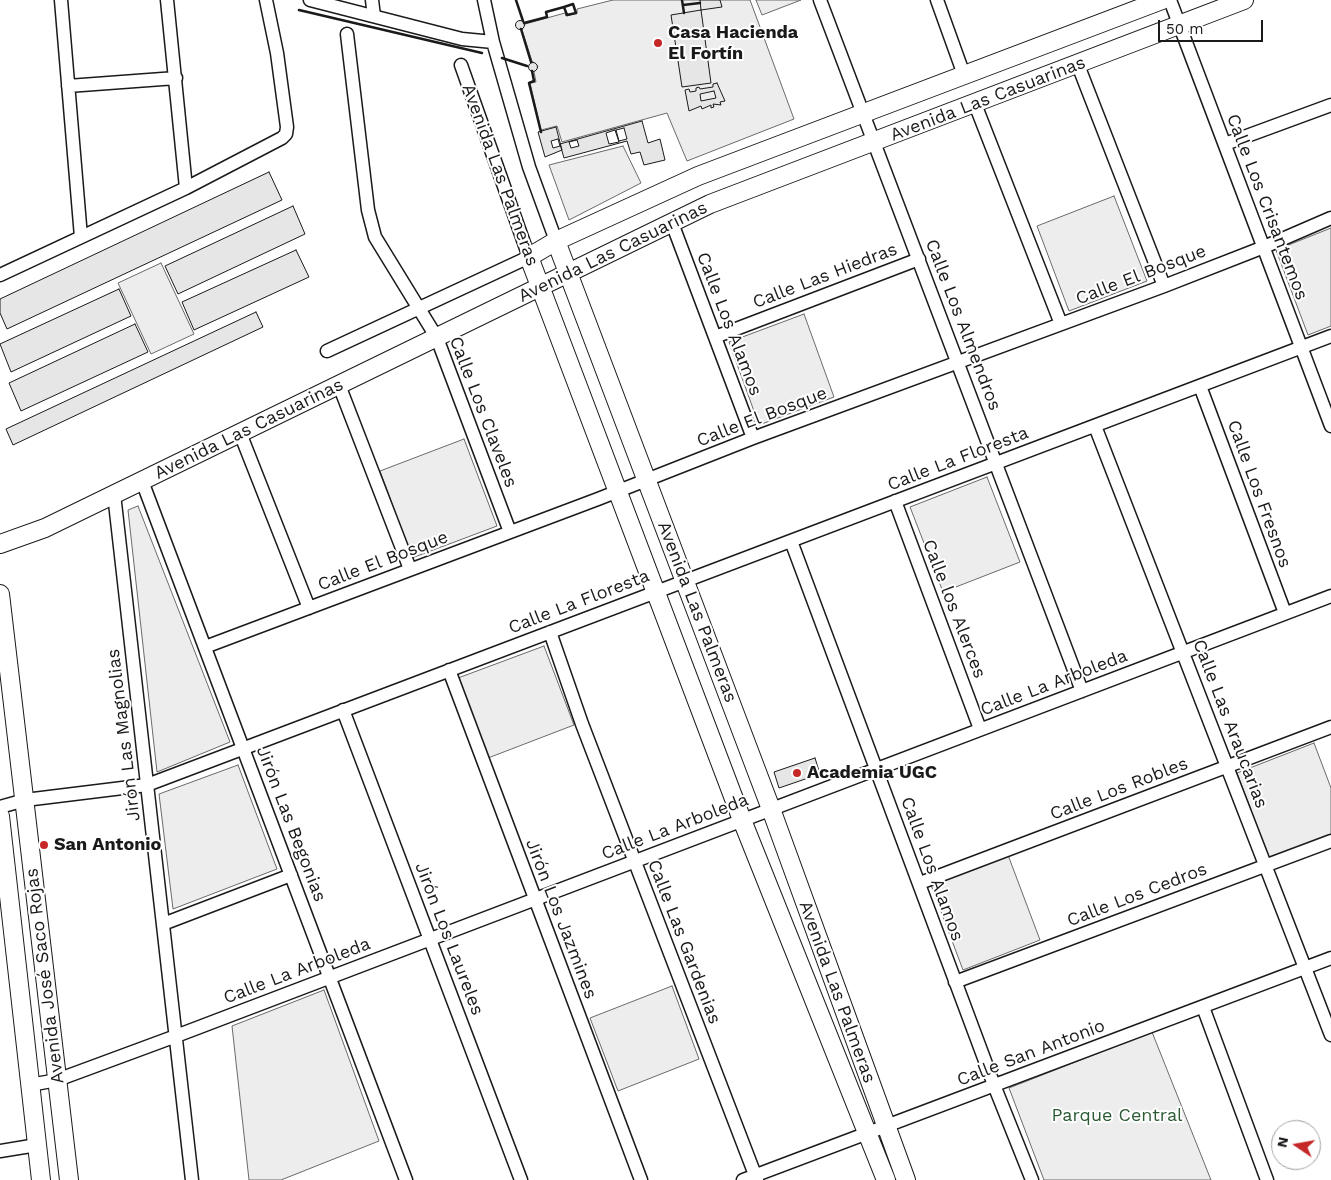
<!DOCTYPE html>
<meta charset="utf-8">
<style>
body{margin:0}
#map{position:relative;width:1331px;height:1180px;overflow:hidden;background:#fff;font-family:"Work Sans",sans-serif}
canvas{display:block}
.north{position:absolute;left:1271px;top:1120px;width:50px;height:50px;box-sizing:border-box;background:#fff;border:1px solid #a3a3a3;border-radius:50%;rotate:282deg;font-size:14px;font-weight:700;line-height:20px;text-align:center;color:#1a1a1a}
.north::after{content:'';display:block;margin:auto;width:18px;height:22px;background:#c62828;clip-path:polygon(50% 0,100% 100%,50% 72%,0 100%)}
.scale{position:absolute;left:1158px;top:20px;width:105px;height:22px;box-sizing:border-box;border:2px solid #1a1a1a;border-top:0;padding-left:6px;font-size:15px;line-height:18px;white-space:nowrap;color:#1a1a1a;-webkit-text-stroke:4px #fff;paint-order:stroke}
</style>
<div id="map">
<canvas width="1331" height="1180"></canvas>
<div class="north">N</div>
<div class="scale">50 m</div>
</div>
<script>
const context = document.querySelector('canvas').getContext('2d');
context.lineJoin = 'round';
function paint(path, color) {
  context.fillStyle = color;
  context.fill(path, 'evenodd');
}
function poly(rows) {
  const path = new Path2D();
  for (const r of rows) {
    if (r.length === 3) {
      path.moveTo(r[0] + r[2], r[1]);
      path.arc(r[0], r[1], r[2], 0, 2 * Math.PI);
      continue;
    }
    path.moveTo(r[0], r[1]);
    for (let i = 2; i < r.length; i += 2) path.lineTo(r[i], r[i + 1]);
  }
  return path;
}
function stroke(path, color, width, dash) {
  context.strokeStyle = color;
  context.lineWidth = width;
  context.lineCap = dash ? 'butt' : 'round';
  context.setLineDash(dash || []);
  context.stroke(path);
}
function label(font, color, halo, rows, align = 'center') {
  context.font = font + ' "Work Sans",sans-serif';
  context.lineWidth = 4;
  context.setLineDash([]);
  context.textBaseline = 'middle';
  context.strokeStyle = halo;
  context.fillStyle = color;
  for (const [text, x, y, turn = 0] of rows) {
    context.save();
    context.translate(x, y);
    context.rotate((+turn || 0) * Math.PI / 180);
    context.textAlign = isNaN(turn) ? turn : align;
    if (halo) context.strokeText(text, 0, 0);
    context.fillText(text, 0, 0);
    context.restore();
  }
}
const built = poly([
 [613,0,750,0,794,119,687,161,667,113,562,142,557,126,541,130,530,83,536,82,534,72,538,66,532,61,522,30,525,24,565,13,566,16,577,13,577,9,613,0],
 [756,0,801,0,762,15,756,0],
 [623,146,641,183,569,220,549,165,623,146],
 [1114,196,1147,281,1069,311,1037,226,1114,196],
 [1331,228,1331,326,1308,335,1276,250,1331,228],
 [161,263,194,334,151,354,118,283,161,263],
 [804,314,834,397,759,425,729,342,804,314],
 [464,439,497,526,412,558,380,471,464,439],
 [987,477,1020,562,943,592,910,507,987,477],
 [138,506,230,742,157,772,128,510,138,506],
 [544,646,574,725,488,758,458,678,544,646],
 [1314,743,1331,788,1331,834,1269,858,1237,773,1314,743],
 [238,765,277,869,173,909,159,794,238,765],
 [1008,855,1040,940,963,970,931,885,1008,855],
 [672,986,699,1059,618,1091,590,1018,672,986],
 [324,990,379,1141,281,1180,249,1180,232,1026,324,990],
 [1152,1032,1211,1180,1044,1180,1009,1088,1152,1032]
]);
paint(built, '#ededed');
stroke(built, '#6a6a6a', 1);
const building = poly([
 [700,0,720,0,722,7,701,10,700,0],
 [701,10,711,83,682,87,671,15,701,10],
 [520,25,4.5],
 [533,67,4.5],
 [717,83,725,101,720,102,721,105,713,104,714,107,711,108,711,105,702,109,701,106,689,111,685,90,689,89,690,92,696,91,696,88,699,87,700,89,713,87,713,84,717,83],
 [714,91,716,98,701,101,700,94,714,91],
 [642,121,648,143,660,139,665,160,644,165,640,152,631,154,627,141,564,158,560,144,642,121],
 [624,128,627,139,619,141,616,130,624,128],
 [615,130,619,142,609,144,606,133,615,130],
 [577,140,579,146,571,148,569,142,577,140],
 [556,127,562,150,545,157,538,132,556,127],
 [558,139,560,146,553,148,551,141,558,139],
 [269,172,282,200,7,329,0,313,0,299,269,172],
 [293,206,305,234,178,294,165,266,293,206],
 [296,250,309,277,194,330,182,302,296,250],
 [119,289,131,316,11,372,0,344,119,289],
 [256,312,263,327,13,445,6,429,256,312],
 [135,324,148,352,21,411,9,383,135,324],
 [815,758,820,774,779,788,774,772,815,758]
]);
paint(building, '#e6e6e6');
stroke(building, '#1a1a1a', 1);
const street = poly([
 [61,0,81,237],
 [167,0,186,188],
 [310,0,462,39,493,42,484,0],
 [372,0,374,16],
 [820,0,1082,691],
 [937,0,964,75],
 [1170,0,1331,426],
 [347,34,368,210,375,237,437,338,510,532],
 [493,42,529,167,556,241],
 [1078,65,1164,286],
 [68,86,176,78],
 [975,104,1061,324],
 [1225,144,1331,105],
 [672,223,753,438],
 [0,275,186,188,282,138,286,134,287,127,277,53,266,0],
 [715,337,919,259],
 [327,351,529,257,461,65],
 [339,385,410,569],
 [1200,386,1285,613],
 [1095,426,1331,1035],
 [240,433,309,608],
 [142,481,406,1180],
 [114,494,192,1180],
 [895,501,980,729],
 [791,541,994,1085,1032,1180],
 [550,632,582,724,757,1180],
 [205,647,598,499,753,438,1164,286,1264,247,1331,218],
 [449,670,641,1180],
 [343,710,521,1180],
 [0,807,25,800,147,785,1331,336],
 [920,883,1331,727],
 [163,924,291,875],
 [955,982,1331,841],
 [1203,1007,1267,1180],
 [30,1085,57,1080,176,1036,1331,596],
 [0,1151,37,1145],
 [743,1180,1331,958]
]);
const secondary = poly([
 [556,241,771,809,906,1180],
 [0,544,45,528,710,204,1244,0],
 [0,594,69,1180],
 [0,816,41,1180],
 [886,1180,742,820,529,257,556,241,698,176,1162,0]
]);
stroke(street, '#1a1a1a', 15);
stroke(secondary, '#1a1a1a', 20);
stroke(street, '#fff', 12);
stroke(secondary, '#fff', 18);
stroke(poly([
 [516,0,523,21],
 [682,0,684,13],
 [573,4,576,13,567,15,564,7,573,4],
 [683,5,700,3],
 [299,10,482,53],
 [524,23,547,17,546,12,564,7],
 [521,29,531,62],
 [502,58,527,66],
 [532,71,534,81,529,83,541,132]
]), '#1a1a1a', 2.5);
for (const [x, y, r, color] of [
 [658,43,5,"#c62828"],
 [797,773,5,"#c62828"],
 [44,845,5,"#c62828"]
]) {
  const dot = new Path2D();
  dot.arc(x, y, r, 0, 2 * Math.PI);
  context.fillStyle = color;
  context.fill(dot);
  stroke(dot, '#fff', 2);
}
label('bold 18px', '#1a1a1a', '#fff', [
 ["Casa Hacienda",668,33],
 ["El Fortín",668,54],
 ["Academia UGC",807,773],
 ["San Antonio",54,845]
], 'left');
label('18px', '#1a1a1a', '#fff', [
 ["Avenida Las Casuarinas",988,99,-21],
 ["Avenida Las Palmeras",500,175,70],
 ["Calle Los Crisantemos",1267,207,69],
 ["Avenida Las Casuarinas",613,252,-26],
 ["Calle El Bosque",1141,275,-21],
 ["Calle Las Hiedras",825,276,-21],
 ["Calle Los Alamos",729,324,69],
 ["Calle Los Almendros",963,325,69],
 ["Calle Los Claveles",483,412,69],
 ["Calle El Bosque",762,417,-21],
 ["Avenida Las Casuarinas",249,429,-26],
 ["Calle La Floresta",958,459,-21],
 ["Calle Los Fresnos",1259,494,70],
 ["Calle El Bosque",383,561,-21],
 ["Calle La Floresta",579,602,-21],
 ["Calle los Alerces",954,609,69],
 ["Avenida Las Palmeras",697,612,69],
 ["Calle La Arboleda",1054,683,-21],
 ["Calle Las Araucarias",1230,724,69],
 ["Jirón Las Magnolias",124,735,-97],
 ["Calle Los Robles",1119,789,-21],
 ["Jirón Las Begonias",291,824,69],
 ["Calle La Arboleda",675,827,-21],
 ["Calle Los Alamos",932,869,70],
 ["Calle Los Cedros",1137,895,-21],
 ["Jirón Los Jazmines",561,919,69],
 ["Jirón Los Laureles",449,939,69],
 ["Calle Las Gardenias",684,942,69],
 ["Calle La Arboleda",297,971,-21],
 ["Avenida José Saco Rojas",45,976,-97],
 ["Avenida Las Palmeras",837,992,70],
 ["Calle San Antonio",1031,1053,-21]
]);
label('18px', '#2b5a34', '#fff', [
 ["Parque Central",1117,1116]
]);
</script>
